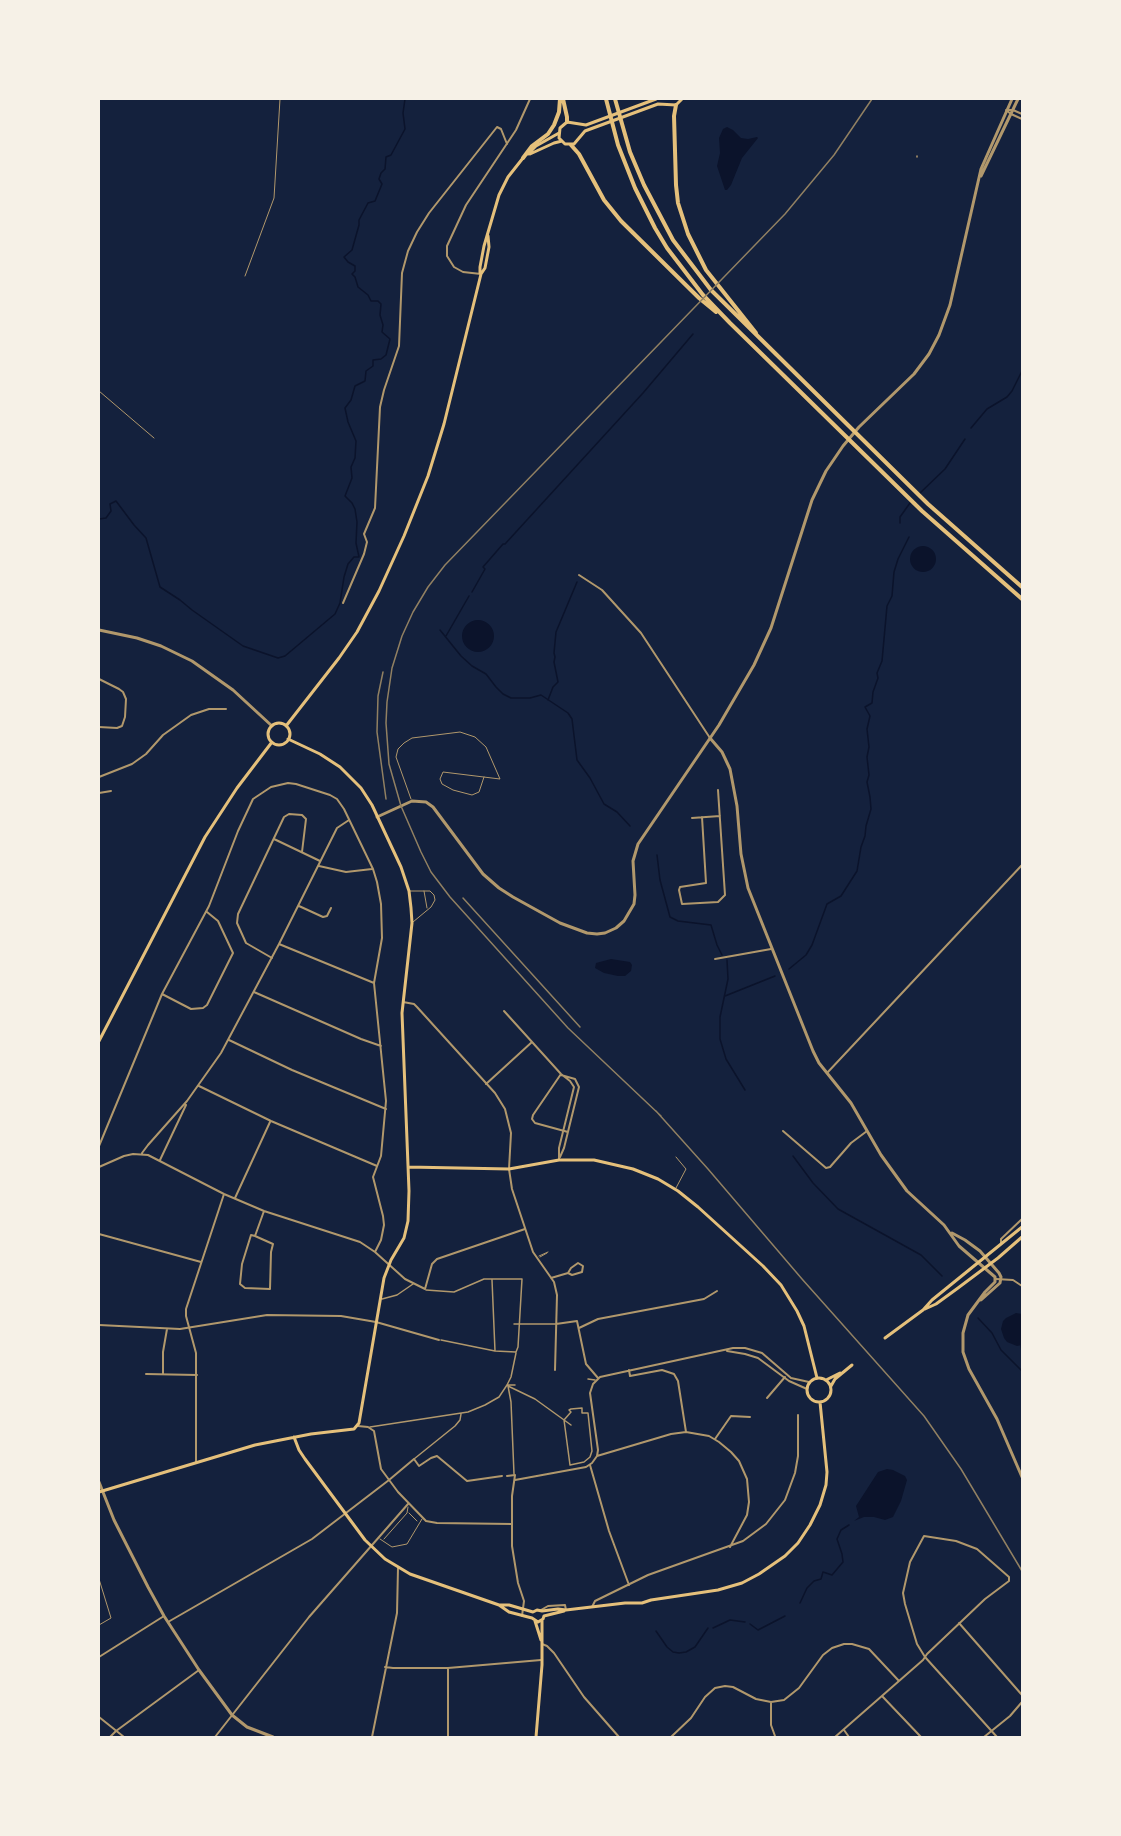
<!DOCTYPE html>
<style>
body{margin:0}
#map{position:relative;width:1121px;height:1836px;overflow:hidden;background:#14213d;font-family:Montserrat,sans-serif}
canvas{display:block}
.frame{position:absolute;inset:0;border:100px solid #f6f1e7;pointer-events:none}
</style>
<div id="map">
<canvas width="1121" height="1836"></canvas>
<div class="frame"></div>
</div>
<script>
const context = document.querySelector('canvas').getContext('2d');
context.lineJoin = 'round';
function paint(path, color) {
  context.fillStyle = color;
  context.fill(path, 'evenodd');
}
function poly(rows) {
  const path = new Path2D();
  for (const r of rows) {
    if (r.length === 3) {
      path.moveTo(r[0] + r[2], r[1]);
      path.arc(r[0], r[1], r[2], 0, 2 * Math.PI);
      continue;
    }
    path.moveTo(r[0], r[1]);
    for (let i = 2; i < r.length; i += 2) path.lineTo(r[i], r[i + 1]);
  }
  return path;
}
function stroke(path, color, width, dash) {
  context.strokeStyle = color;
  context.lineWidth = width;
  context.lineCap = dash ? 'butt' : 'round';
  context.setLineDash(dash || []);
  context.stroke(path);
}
paint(poly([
 [727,127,733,130,741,138,748,139,757,137,758,138,742,158,731,185,727,190,725,190,717,166,720,153,719,138,723,129],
 [923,559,13],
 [478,636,16],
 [611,959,630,962,632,965,631,971,625,976,618,976,604,973,595,968,596,963],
 [1016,1313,1022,1314,1022,1345,1017,1346,1007,1342,1004,1338,1001,1329,1003,1321,1006,1318],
 [887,1469,893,1470,905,1476,907,1480,901,1501,893,1517,885,1520,874,1517,864,1517,854,1521,859,1517,856,1506,878,1472]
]), '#0b132b');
stroke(poly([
 [971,428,987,409,1007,397,1012,391,1022,371],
 [99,470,99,475],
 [920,493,945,469,965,439],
 [99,519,106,518,111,511,110,504,116,501,134,525,146,538,160,587,180,600,192,610,243,646,278,658,285,656,335,614,340,603,344,577,348,564,354,557,358,557],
 [900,523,900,517,910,503],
 [359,557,356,543,357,522,355,509,352,503,345,496,352,478,351,467,355,458,356,441,348,422,345,408,351,400,355,386,365,381,366,371,373,366,373,360,381,359,386,355,390,339,382,332,383,325,380,315,381,304,378,301,371,301,368,295,358,287,355,277,352,274,355,271,355,266,348,262,344,257,352,250,359,225,359,220,368,203,375,201,382,184,379,179,381,173,385,169,386,157,391,155,405,129,403,113,405,99],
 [472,592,485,569,483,567,503,544,505,544,643,393,693,334],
 [440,630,461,656,472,666,486,674,496,687,503,694,511,698,530,698,541,695,568,713,572,719,577,760,590,778,604,804,617,812,630,826],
 [446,636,469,596],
 [548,700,553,687,558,682,554,662,555,657,554,653,556,632,577,582],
 [657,855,660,880,670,917,678,921,711,925,717,945,722,955],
 [727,960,728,979,720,1017,720,1039,726,1059,745,1090],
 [789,969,806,955,812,945,827,904,841,896,857,871,861,847,865,836,866,826,871,809,870,797,867,782,869,775,867,757,869,747,867,729,870,716,865,707,872,703,873,692,878,678,877,673,882,661,887,606,892,596,894,572,898,559,909,537],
 [725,996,775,976],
 [793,1156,813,1183,838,1209,921,1255,942,1276],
 [978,1318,992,1333,1001,1350,1022,1371],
 [1021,1346,1022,1352],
 [800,1603,807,1588,814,1581,821,1579,823,1572,832,1575,843,1562,842,1554,837,1539,841,1530,849,1525],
 [750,1624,758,1630,785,1616],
 [713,1628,730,1620,745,1622],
 [656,1631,667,1647,673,1652,679,1653,686,1652,695,1647,708,1628]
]), '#0b132b', 1.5);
stroke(poly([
 [245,276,274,198,280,99],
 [99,391,154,438],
 [411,799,396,757,398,749,404,743,412,738,460,732,475,737,486,747,500,779,443,772,440,779,442,784,453,790,472,795,479,792,484,777],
 [410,891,430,891,434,895,435,900,431,907,413,922],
 [424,891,427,908],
 [676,1157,686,1169,676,1188],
 [539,1256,548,1252],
 [540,1257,547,1253],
 [409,1513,417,1521],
 [380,1539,392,1547,407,1544,422,1519],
 [384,1539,407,1513,408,1507],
 [99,1579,111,1618,99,1625]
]), '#b1986c', 1);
stroke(poly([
 [917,157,917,156],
 [426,1290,454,1292,484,1279,522,1279,518,1347,516,1352,495,1351,492,1280],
 [382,1299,397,1295,413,1284],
 [514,1324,555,1324],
 [441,1340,495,1351],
 [588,1379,595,1380],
 [508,1385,515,1385],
 [508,1386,511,1402,514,1474],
 [508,1386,535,1399,571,1425],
 [582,1408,582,1413,588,1413,592,1451,590,1457,584,1462,570,1465,564,1420,571,1412,569,1410,571,1409,582,1408],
 [370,1427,468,1412,485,1405,499,1397,507,1385,511,1377,516,1353],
 [414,1459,455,1426,460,1420,461,1414]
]), '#b1986c', 1.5);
stroke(poly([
 [1006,110,1011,114,1022,119],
 [1008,110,1013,110,1022,114],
 [481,274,463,272,454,267,447,256,447,246,466,205,516,130,530,99],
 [579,575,602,590,641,633,710,738],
 [343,603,364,554,367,542,364,534,375,508,380,407,384,390,399,346,402,273,408,251,417,232,429,213,497,127,501,129,507,144],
 [99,679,119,689,123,692,126,699,125,717,122,726,117,728,99,727],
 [99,777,132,764,146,754,163,735,191,715,209,709,226,709],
 [99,793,111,791],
 [702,817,706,883,680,887,679,890,682,904,718,902,725,895,718,790],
 [692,818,720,816],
 [274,839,320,861],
 [319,866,346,872,372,869],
 [299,906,323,917,327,916,331,908],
 [279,944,374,983],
 [272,958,246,943,237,923,238,914,284,817,289,814,302,815,306,819,302,852],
 [715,959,771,949],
 [254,992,361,1039,381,1046],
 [162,994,191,1009,203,1008,207,1005,233,953,218,921,207,912],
 [403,1002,414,1004,417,1007,495,1093,505,1109,511,1133,509,1169,512,1189,533,1252,554,1282,557,1295,555,1370],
 [504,1011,561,1074,570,1081,574,1087,559,1148,559,1160],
 [229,1040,292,1070,386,1109],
 [827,1073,1022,865],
 [561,1074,533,1115,532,1119,535,1123,568,1132],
 [486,1084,532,1042],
 [199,1086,271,1121,377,1166],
 [783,1131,826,1168,830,1167,851,1143,867,1131],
 [99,1146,162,994,209,906,238,831,253,799,271,787,288,783,296,784,330,795,337,799,344,809,373,869,377,882,381,904,382,938,374,983,386,1101,381,1156,373,1177,383,1216,384,1225,381,1240,375,1252],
 [142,1153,148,1145,187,1101,221,1053,279,944,337,828,349,820],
 [560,1157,564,1148,579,1087,575,1079,561,1075],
 [160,1160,186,1105],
 [99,1167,124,1156,133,1154,148,1155,224,1194,264,1211,360,1242,375,1252,405,1279,425,1289,432,1264,437,1259,525,1229],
 [235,1198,270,1122],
 [99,1234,201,1262],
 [255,1236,273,1244,271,1252,270,1289,245,1288,240,1284,242,1264,251,1235,255,1236,264,1211],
 [1001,1244,1001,1239,1022,1219],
 [551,1278,568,1273,572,1275,582,1272,583,1266,578,1263,571,1268,568,1273],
 [996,1279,1013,1280,1022,1286],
 [556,1324,577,1321,586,1364,598,1378],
 [99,1325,180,1329,267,1315,341,1316,376,1322,439,1340],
 [579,1328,598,1319,704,1299,717,1291],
 [727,1351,745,1354,758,1358,789,1381,807,1389],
 [629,1370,630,1376,662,1370,674,1374,678,1381,686,1432],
 [146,1374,197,1375],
 [163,1374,163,1352,167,1329],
 [767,1398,785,1377],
 [358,1426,368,1427,374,1431,381,1469,398,1492,426,1521,437,1523,512,1524],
 [715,1439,731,1416,750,1417],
 [597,1456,598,1450,590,1393,593,1384,600,1377,733,1348,745,1348,762,1353,791,1378,809,1382],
 [196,1462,196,1353,186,1316,186,1309,224,1194],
 [590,1465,609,1531,629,1585],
 [507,1476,515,1475,512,1496,512,1546,518,1583,524,1601,522,1616],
 [515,1480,586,1467,592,1463,597,1456,671,1434,686,1432,709,1436,719,1442,731,1452,739,1461,747,1479,749,1502,747,1515,730,1547],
 [592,1607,595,1601,648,1575,743,1541,766,1524,785,1500,795,1473,798,1456,798,1415],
 [541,1610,548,1606,565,1605,566,1610],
 [168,1622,312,1539,389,1480,414,1459,419,1466,431,1458,437,1456,467,1481,502,1476],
 [959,1623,1022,1695],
 [542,1644,547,1646,554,1653,584,1697,619,1737],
 [99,1657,164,1616],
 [385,1667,393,1668,448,1668,541,1660],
 [882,1696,921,1737],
 [771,1702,771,1725,775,1736],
 [99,1717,124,1737],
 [844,1730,849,1737],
 [110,1737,116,1731,199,1670],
 [215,1737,309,1617,408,1504],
 [372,1737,397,1613,398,1568],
 [448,1737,448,1668],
 [671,1737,691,1718,705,1697,715,1688,725,1686,733,1687,756,1699,771,1702,784,1700,799,1688,823,1655,832,1648,844,1644,852,1644,869,1649,899,1681],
 [835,1737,923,1660,927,1654,985,1599,1009,1581,1009,1577,977,1549,956,1541,924,1536,910,1562,903,1593,905,1604,917,1644,925,1657,997,1737],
 [984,1737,1010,1716,1022,1702]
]), '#b1986c', 2);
stroke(poly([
 [981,176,1018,99],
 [99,630,137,638,161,646,192,661,233,690,272,726],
 [710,738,722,752,730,769,737,806,741,854,748,888,813,1051,819,1063,851,1103,881,1155,907,1191,944,1225,959,1246,995,1277,995,1282,985,1292,968,1315,963,1333,963,1352,969,1369,997,1419,1022,1477],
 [377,817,412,801,426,802,433,807,483,874,499,888,513,897,560,923,587,933,597,934,605,933,616,928,624,921,634,904,635,895,633,861,638,844,719,725,754,665,771,628,812,500,826,471,843,446,859,427,914,374,929,354,939,335,950,305,981,169,1012,99],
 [952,1233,965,1240,980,1251,999,1273,1001,1277,1000,1283,981,1300],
 [99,1482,114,1520,148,1587,164,1616,199,1670,232,1715,247,1727,273,1737]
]), '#b1986c', 3);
stroke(poly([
 [656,99,586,125,567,122,560,128,559,138,565,144,574,144,585,131,658,104,676,105,682,99],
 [528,154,536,146,559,133],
 [530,154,554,143,562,141],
 [480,273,480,267,484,246,499,195,508,177,523,158],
 [279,734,11],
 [286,726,339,658,357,632,379,591,404,536,428,476,444,424,481,274,485,268,489,247,488,236],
 [99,1041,205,837,237,788,272,742],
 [408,1167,509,1169,559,1160,594,1160,633,1169,658,1179,678,1191,698,1207,763,1266,781,1285,797,1311,804,1326,817,1378],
 [925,1309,936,1304,958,1288,998,1258,1022,1237],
 [885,1338,923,1310,932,1300,1022,1227],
 [819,1390,12],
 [826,1380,840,1373],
 [831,1386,835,1379,852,1365],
 [294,1437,299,1450,305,1459,365,1540,385,1559,410,1574,499,1605,509,1612,532,1618,538,1622,543,1619,544,1616],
 [99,1492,255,1445,311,1434,354,1429,359,1423,384,1278,391,1260,404,1238,408,1221,409,1191,402,1013,412,923,411,908,409,891,401,867,372,805,361,788,340,767,320,754,288,739],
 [499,1605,509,1605,533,1612,537,1610,542,1611,558,1609,566,1610,625,1603,642,1603,651,1600,718,1590,742,1583,759,1574,785,1556,798,1543,810,1525,820,1505,826,1485,827,1472,820,1402],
 [544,1616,564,1611],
 [535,1621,541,1640],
 [536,1737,542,1665,542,1621]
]), '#e5c07b', 3);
stroke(poly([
 [563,99,567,117,567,122],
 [606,99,618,145,635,188,655,228,667,248,703,295,730,323,922,511,1022,599],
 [615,99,630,152,644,185,673,240,711,290,928,504,1022,587],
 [676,105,674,116,676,185,678,203,688,234,706,270,756,333],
 [571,145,579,154,604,200,621,221,699,298,716,312],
 [523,158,532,146,548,134,554,125,559,112,560,99]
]), '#e5c07b', 4);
stroke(poly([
 [383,672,378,696,377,732,386,799],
 [463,898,580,1027],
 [656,1111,708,1169,802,1279,924,1416,961,1469,1022,1571],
 [661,1116,568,1028,450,897,431,872,421,852,401,806,389,764,386,723,387,702,392,668,402,636,413,612,428,587,445,565,785,214,834,155,872,99]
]), '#918062', 1.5);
</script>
